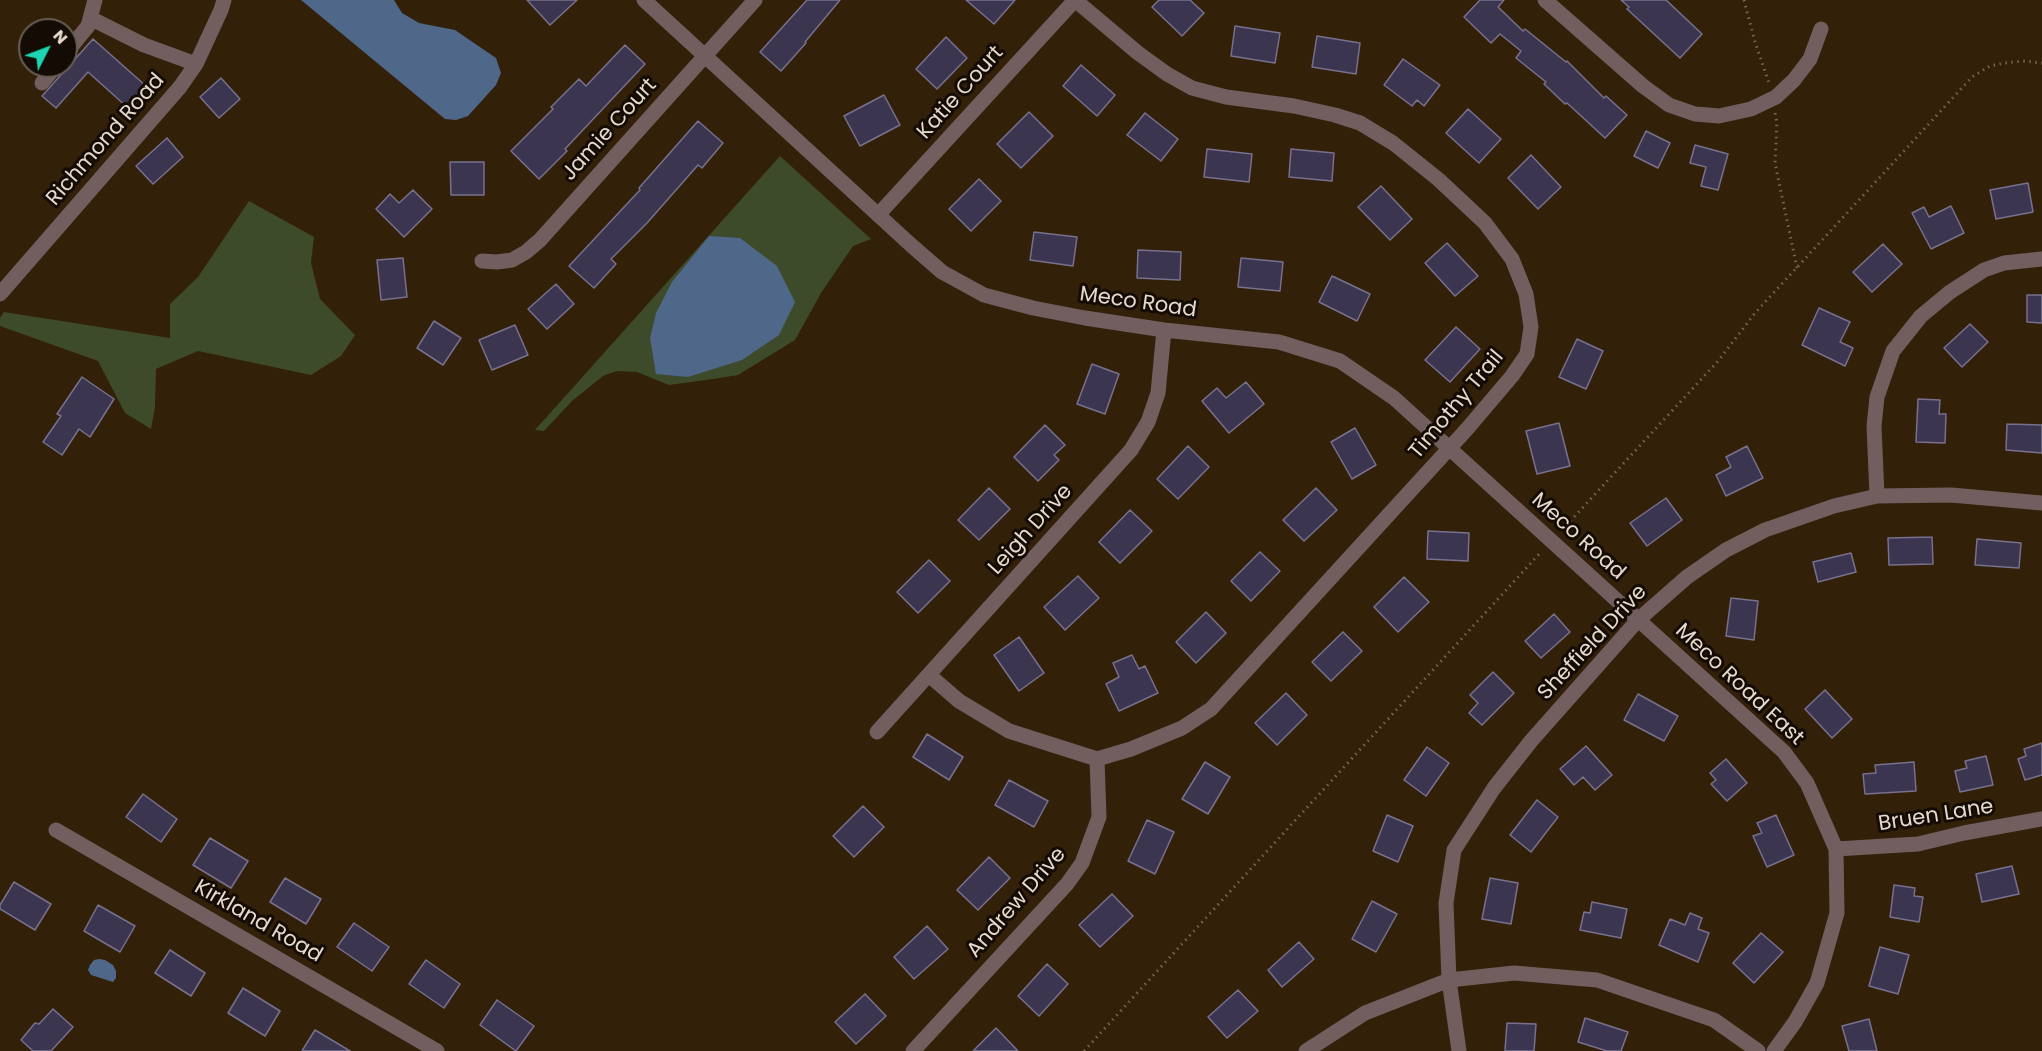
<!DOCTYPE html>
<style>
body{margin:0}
#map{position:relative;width:2042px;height:1051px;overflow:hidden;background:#332009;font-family:Poppins,sans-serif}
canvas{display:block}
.north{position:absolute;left:18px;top:18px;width:60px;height:60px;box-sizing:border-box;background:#140c04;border:2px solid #685e54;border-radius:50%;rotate:48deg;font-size:16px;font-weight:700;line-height:24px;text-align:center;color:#e6dacd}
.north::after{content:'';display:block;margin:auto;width:21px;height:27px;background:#1dd5b1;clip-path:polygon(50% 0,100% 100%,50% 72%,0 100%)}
</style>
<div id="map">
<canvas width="2042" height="1051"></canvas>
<div class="north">N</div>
</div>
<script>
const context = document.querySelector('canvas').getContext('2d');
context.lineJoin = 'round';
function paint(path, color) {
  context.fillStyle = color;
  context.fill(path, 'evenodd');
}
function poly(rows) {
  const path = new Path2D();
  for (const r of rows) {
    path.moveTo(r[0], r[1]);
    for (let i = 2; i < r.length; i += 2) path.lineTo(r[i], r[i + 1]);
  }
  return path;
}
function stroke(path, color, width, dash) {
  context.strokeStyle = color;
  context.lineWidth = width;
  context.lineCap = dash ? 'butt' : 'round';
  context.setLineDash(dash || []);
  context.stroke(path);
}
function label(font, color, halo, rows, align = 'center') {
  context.font = font + ' Poppins,sans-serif';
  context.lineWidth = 6;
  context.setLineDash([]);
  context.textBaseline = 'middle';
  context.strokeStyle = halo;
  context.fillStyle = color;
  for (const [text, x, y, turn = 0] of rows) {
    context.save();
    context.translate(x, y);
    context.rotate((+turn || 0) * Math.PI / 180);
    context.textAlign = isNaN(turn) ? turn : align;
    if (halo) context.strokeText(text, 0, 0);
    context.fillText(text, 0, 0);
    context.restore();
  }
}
paint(poly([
 [780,156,871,239,853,246,821,293,795,340,738,375,713,379,669,385,637,372,617,371,603,376,572,401,544,431,535,430],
 [249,201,314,237,311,263,320,299,355,335,341,356,311,375,198,351,156,369,155,407,151,429,125,413,98,361,0,326,0,318,4,312,170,338,170,304,198,277]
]), '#3d4b2a');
paint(poly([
 [301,0,394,0,402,13,419,23,455,30,496,58,501,73,496,85,468,116,456,120,445,119],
 [709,236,740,238,777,266,795,302,779,335,742,360,688,377,656,374,650,338,656,313,672,282],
 [99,959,105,960,113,965,116,971,116,978,113,982,91,975,88,970,90,965,94,960]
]), '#4f6789');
const building = poly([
 [527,0,577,0,550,25,527,0],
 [807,0,840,0,805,42,806,43,781,71,760,52,807,0],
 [966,0,1015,0,994,24,966,0],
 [1159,0,1190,0,1204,13,1182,36,1152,7,1159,0],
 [1480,0,1504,0,1498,7,1523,31,1525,29,1566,62,1567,61,1604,98,1606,96,1627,115,1605,138,1567,103,1565,104,1544,84,1546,82,1516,58,1521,51,1500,34,1491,43,1464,17,1480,0],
 [1621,0,1666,0,1702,34,1680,58,1627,9,1629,7,1621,0],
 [1235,26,1280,33,1275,63,1231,56,1235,26],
 [1317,36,1360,43,1356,74,1312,67,1317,36],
 [946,37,967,58,937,89,916,69,946,37],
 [93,39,146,86,127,107,88,72,56,108,42,96,93,39],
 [625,45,645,64,565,149,567,151,539,179,511,151,553,109,551,107,579,79,586,86,625,45],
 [1403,59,1440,85,1424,106,1417,100,1412,106,1384,85,1403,59],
 [1081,65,1115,95,1097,116,1063,86,1081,65],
 [221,78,240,99,219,118,200,97,221,78],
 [884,95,900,125,860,146,844,116,884,95],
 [1468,109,1501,139,1479,163,1446,133,1468,109],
 [1029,112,1053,136,1021,168,997,144,1029,112],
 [1145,113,1178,139,1161,161,1127,135,1145,113],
 [698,121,723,143,702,168,698,165,647,223,611,259,616,264,594,288,569,266,640,190,639,188,698,121],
 [1646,131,1670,143,1658,168,1634,156,1646,131],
 [167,138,183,157,153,184,136,166,167,138],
 [1695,145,1728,154,1718,190,1701,186,1706,167,1690,163,1695,145],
 [1207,149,1252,154,1249,182,1204,177,1207,149],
 [1291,149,1334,153,1332,181,1289,177,1291,149],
 [1531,155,1561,187,1538,209,1508,178,1531,155],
 [450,162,484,162,484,195,451,195,450,162],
 [979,179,1001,201,971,231,949,209,979,179],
 [2028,183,2033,212,1996,219,1990,190,2028,183],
 [1381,186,1412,219,1390,240,1358,207,1381,186],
 [413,190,432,209,404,237,376,209,390,194,399,203,413,190],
 [1951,206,1964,233,1931,249,1912,213,1924,207,1929,217,1951,206],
 [1034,232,1077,237,1073,266,1030,260,1034,232],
 [1447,243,1478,276,1455,296,1425,263,1447,243],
 [1883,244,1902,264,1872,292,1853,272,1883,244],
 [1138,250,1181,252,1180,280,1137,278,1138,250],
 [403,258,407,297,381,300,377,260,403,258],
 [1241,258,1283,262,1280,291,1238,287,1241,258],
 [1332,276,1370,294,1357,321,1319,302,1332,276],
 [556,284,574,304,547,329,528,309,556,284],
 [2027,295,2042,295,2042,323,2027,322,2027,295],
 [1819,308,1850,322,1840,342,1853,348,1845,366,1802,345,1819,308],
 [434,321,461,338,443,365,417,348,434,321],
 [1970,324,1988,342,1962,367,1944,348,1970,324],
 [515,325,528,355,492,370,479,340,515,325],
 [1456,327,1480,349,1450,382,1425,360,1456,327],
 [1577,339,1603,351,1586,389,1559,377,1577,339],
 [1092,364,1119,374,1105,414,1077,404,1092,364],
 [82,377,114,399,90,437,79,429,62,455,43,442,61,416,57,414,82,377],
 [1246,382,1264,404,1229,433,1202,401,1217,388,1226,398,1246,382],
 [1918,399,1940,400,1939,414,1946,414,1945,443,1916,442,1918,399],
 [1559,423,1570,466,1537,474,1526,431,1559,423],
 [2007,424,2042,425,2042,453,2006,450,2007,424],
 [1045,425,1065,445,1054,455,1059,460,1038,481,1014,457,1045,425],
 [1355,428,1376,465,1352,479,1331,442,1355,428],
 [1188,446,1209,467,1178,499,1157,479,1188,446],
 [1747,446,1763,478,1726,496,1716,475,1731,467,1726,457,1747,446],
 [989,488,1010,509,979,540,958,520,989,488],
 [1316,488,1337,510,1304,541,1283,520,1316,488],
 [1666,498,1682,520,1647,546,1630,523,1666,498],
 [1130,510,1152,531,1120,563,1099,542,1130,510],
 [1428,531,1469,533,1468,561,1427,559,1428,531],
 [1932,537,1933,564,1889,565,1888,538,1932,537],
 [1977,539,2021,543,2019,568,1975,565,1977,539],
 [1260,552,1280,571,1251,601,1231,581,1260,552],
 [1851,553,1856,572,1818,582,1813,562,1851,553],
 [929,560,950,581,918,613,897,592,929,560],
 [1078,576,1099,598,1065,630,1044,607,1078,576],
 [1404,577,1429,602,1398,632,1374,607,1404,577],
 [1731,598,1758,601,1754,640,1726,636,1731,598],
 [1206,612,1226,633,1196,663,1176,642,1206,612],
 [1554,614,1570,632,1541,658,1525,641,1554,614],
 [1343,632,1362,651,1331,681,1312,662,1343,632],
 [1019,637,1044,673,1019,691,994,655,1019,637],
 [1132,655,1139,669,1145,666,1158,693,1119,711,1106,684,1119,677,1113,663,1132,655],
 [1493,672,1514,693,1482,725,1469,713,1478,703,1470,695,1493,672],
 [1825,690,1852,719,1832,738,1805,709,1825,690],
 [1286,693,1307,715,1277,745,1255,723,1286,693],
 [1638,694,1678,716,1664,741,1624,720,1638,694],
 [927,734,963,757,949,780,913,757,927,734],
 [2042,743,2042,775,2025,780,2018,759,2026,756,2024,749,2042,743],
 [1586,746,1612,775,1595,790,1583,777,1574,785,1560,769,1586,746],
 [1427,747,1449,763,1426,796,1404,780,1427,747],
 [1986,756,1993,785,1960,792,1955,771,1967,768,1965,761,1986,756],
 [1726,759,1747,783,1727,801,1711,784,1716,780,1710,773,1726,759],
 [1205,762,1230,777,1208,814,1182,799,1205,762],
 [1914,762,1916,791,1865,794,1863,774,1876,773,1875,765,1914,762],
 [1009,780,1048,801,1034,827,995,805,1009,780],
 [143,794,177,819,161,842,126,817,143,794],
 [1537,800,1558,817,1531,852,1510,835,1537,800],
 [863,806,884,827,854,857,833,836,863,806],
 [1387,815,1413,826,1398,862,1373,851,1387,815],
 [1776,815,1794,855,1767,867,1753,836,1762,833,1757,823,1776,815],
 [1147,820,1174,832,1155,874,1128,861,1147,820],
 [210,838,248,861,231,888,193,865,210,838],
 [989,857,1010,878,978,910,957,890,989,857],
 [2012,866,2019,894,1982,902,1976,874,2012,866],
 [285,878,321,899,306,924,270,902,285,878],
 [1490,878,1518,883,1511,924,1482,919,1490,878],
 [14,882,51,904,35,930,0,909,0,905,14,882],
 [1894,885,1915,888,1914,896,1923,897,1919,922,1890,917,1894,885],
 [1112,894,1133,916,1100,947,1079,925,1112,894],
 [1372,901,1397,914,1376,952,1352,939,1372,901],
 [1592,902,1627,909,1621,938,1580,930,1584,912,1590,913,1592,902],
 [98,905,135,926,120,952,84,931,98,905],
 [1690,913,1702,918,1698,929,1709,933,1698,962,1659,945,1670,919,1685,925,1690,913],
 [354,923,389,947,372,971,337,947,354,923],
 [927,926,948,949,914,979,894,957,927,926],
 [1761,933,1783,952,1754,983,1733,963,1761,933],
 [1299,942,1314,959,1282,987,1268,970,1299,942],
 [1880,947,1909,955,1898,994,1869,986,1880,947],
 [170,950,205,973,191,996,155,973,170,950],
 [426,960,460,984,444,1008,409,984,426,960],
 [1047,964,1068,984,1039,1016,1018,996,1047,964],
 [243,988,280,1011,265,1036,228,1013,243,988],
 [1238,990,1258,1011,1227,1038,1208,1017,1238,990],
 [865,994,886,1016,856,1044,835,1022,865,994],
 [497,1000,534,1026,516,1051,480,1025,497,1000],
 [53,1009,73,1027,51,1051,33,1051,21,1040,35,1023,39,1024,53,1009],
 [1585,1018,1628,1032,1621,1051,1607,1051,1578,1042,1585,1018],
 [1869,1019,1877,1051,1849,1051,1842,1026,1869,1019],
 [1507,1023,1536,1024,1534,1051,1505,1051,1507,1023],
 [996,1028,1018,1051,973,1051,996,1028],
 [315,1030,350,1051,302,1051,315,1030]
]);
paint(building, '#3b354f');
stroke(building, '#77718e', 1.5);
stroke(poly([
 [1744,0,1755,42,1769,83],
 [1775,113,1777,122,1775,163,1797,268],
 [1562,530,1719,360,1755,313,1972,77,1990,66,2005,63,2023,61,2042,63],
 [1084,1051,1541,552]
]), '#766552', 3, [1.5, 4.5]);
stroke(poly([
 [644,0,911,245,942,272,984,295,1033,308,1085,318,1164,330,1279,342,1340,361,1394,398,1784,752,1807,783,1836,849,1837,913,1817,983,1795,1022,1774,1051],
 [1545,0,1643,86,1669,105,1695,114,1719,116,1751,109,1776,97,1794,80,1810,59,1821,29],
 [90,18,144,45,196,64],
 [66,53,88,26,95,0],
 [42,83,56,66],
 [878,215,1075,0],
 [482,261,497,262,512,260,526,252,540,240,755,0],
 [0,294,180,87,196,64,221,10,224,0],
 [1877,496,1874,426,1877,397,1893,351,1921,316,1950,292,1984,270,2004,263,2042,259],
 [929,675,959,701,1009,731,1097,759,1131,749,1182,728,1211,709,1467,429,1512,376,1527,354,1531,327,1526,294,1512,259,1485,223,1438,179,1393,143,1360,123,1335,115,1294,106,1226,97,1192,88,1167,74,1138,53,1075,0],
 [877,732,1131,450,1148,422,1158,393,1164,330],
 [56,830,437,1051],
 [1836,849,1918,844,1964,833,2042,819],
 [913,1051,1067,884,1082,863,1099,817,1097,759],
 [1306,1051,1365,1013,1449,980,1514,973,1597,980,1714,1020,1758,1051],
 [1459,1051,1449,980,1446,903,1454,850,1494,788,1531,741,1638,620,1687,577,1726,550,1765,530,1834,506,1877,496,1951,495,2042,503]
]), '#725d5f', 15);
label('21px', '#e6dacd', '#140c04', [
 ["Katie Court",961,93,-48],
 ["Jamie Court",610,130,-48],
 ["Richmond Road",106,140,-49],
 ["Meco Road",1138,303,8],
 ["Timothy Trail",1457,405,-50],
 ["Leigh Drive",1031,530,-48],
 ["Meco Road",1578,537,42],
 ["Sheffield Drive",1593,643,-47],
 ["Meco Road East",1739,685,43],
 ["Bruen Lane",1936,816,-9],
 ["Andrew Drive",1017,903,-49],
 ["Kirkland Road",258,922,30]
]);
</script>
